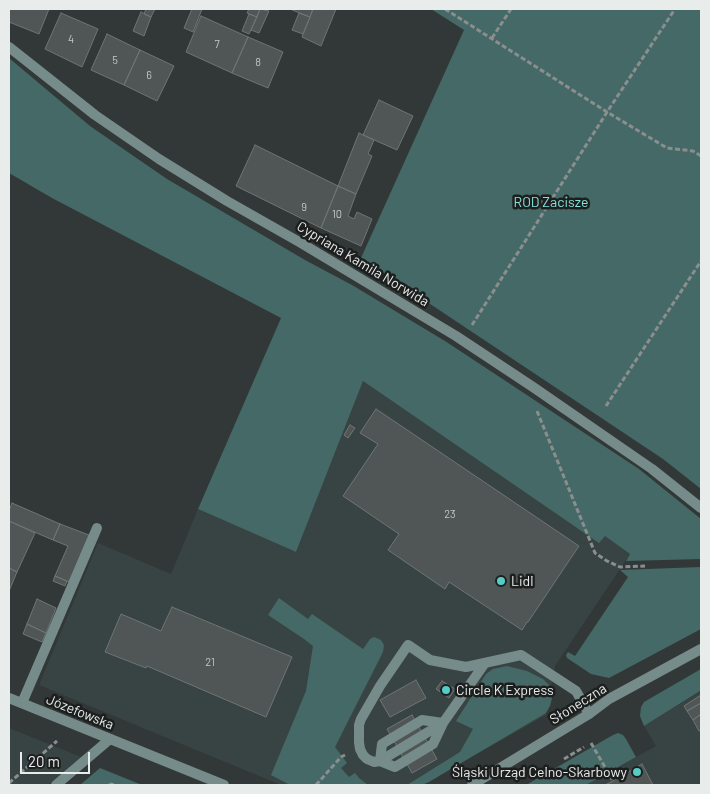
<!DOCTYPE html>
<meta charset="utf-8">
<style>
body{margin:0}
#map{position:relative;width:710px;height:794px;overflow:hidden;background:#323837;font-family:Barlow,sans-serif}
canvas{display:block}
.frame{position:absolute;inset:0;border:10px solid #e8eceb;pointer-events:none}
.scale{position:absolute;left:20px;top:752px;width:70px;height:22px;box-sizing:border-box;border:2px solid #e8eceb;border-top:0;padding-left:6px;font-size:15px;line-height:18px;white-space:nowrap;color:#e8eceb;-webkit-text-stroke:4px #1c1f1e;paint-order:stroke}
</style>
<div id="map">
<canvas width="710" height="794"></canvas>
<div class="frame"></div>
<div class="scale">20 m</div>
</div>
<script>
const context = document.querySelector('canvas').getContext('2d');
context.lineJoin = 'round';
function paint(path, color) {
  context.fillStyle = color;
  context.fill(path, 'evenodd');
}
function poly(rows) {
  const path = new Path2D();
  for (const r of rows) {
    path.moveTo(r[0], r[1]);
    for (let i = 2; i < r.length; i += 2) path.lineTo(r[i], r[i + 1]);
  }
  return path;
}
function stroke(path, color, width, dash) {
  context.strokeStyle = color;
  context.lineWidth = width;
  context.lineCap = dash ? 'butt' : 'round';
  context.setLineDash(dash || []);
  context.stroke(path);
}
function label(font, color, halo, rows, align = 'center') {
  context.font = font + ' Barlow,sans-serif';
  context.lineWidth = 5;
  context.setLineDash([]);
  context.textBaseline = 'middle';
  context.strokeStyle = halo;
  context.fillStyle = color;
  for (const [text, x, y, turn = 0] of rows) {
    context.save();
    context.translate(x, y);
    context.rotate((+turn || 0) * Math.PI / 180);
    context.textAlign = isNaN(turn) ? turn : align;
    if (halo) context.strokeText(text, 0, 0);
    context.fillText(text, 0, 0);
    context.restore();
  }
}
paint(poly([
 [363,381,599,542,604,535,630,554,555,666,546,715,422,785,281,785,39,685,98,543,171,574,198,509,296,552],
 [701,691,701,785,586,785,656,746,644,726],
 [9,728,81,757,48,785,9,785]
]), '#384443');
paint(poly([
 [431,9,701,9,701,489,663,459,361,258,464,30],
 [9,58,90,126,167,179,305,260,352,285,445,341,639,469,701,519,701,559,626,561,630,554,605,536,599,543,363,381,296,552,198,509,281,318,52,198,9,173],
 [701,567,701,629,609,678,591,674,567,658,566,655,568,652,575,656,628,577,620,570],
 [279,598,308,619,312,614,363,649,370,639,374,637,381,640,384,645,383,652,335,747,347,763,341,768,349,777,355,773,359,778,368,785,290,785,271,775,306,691,313,646,304,639,268,615],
 [507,666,527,671,543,679,549,685,552,690,552,698,550,706,546,713,429,782,422,785,407,785,460,752,473,729,456,721,486,674,493,669],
 [701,669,701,692,700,691,644,726,640,716,641,707,644,702],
 [618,733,623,735,626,739,636,757,586,785,526,785,613,735],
 [100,768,142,785,80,785]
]), '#446967');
const building = poly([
 [9,9,49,9,39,34,9,22,9,9],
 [146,9,155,9,151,17,144,14,146,9],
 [192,9,202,9,193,32,184,28,192,9],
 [249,9,260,9,257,17,247,13,249,9],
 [260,9,269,11,259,33,251,30,260,9],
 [290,9,313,9,310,17,290,9],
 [313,9,336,9,321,46,302,37,313,9],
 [141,12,151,17,144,36,133,31,141,12],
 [61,13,98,29,82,67,45,49,61,13],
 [299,13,310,17,303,34,292,30,299,13],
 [249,14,257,17,249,34,242,31,249,14],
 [201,16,248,37,232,73,186,52,201,16],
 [107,34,140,50,124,85,91,70,107,34],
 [248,37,283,52,268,88,232,73,248,37],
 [140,50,174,66,157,101,124,85,140,50],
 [379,100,413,116,397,150,363,135,379,100],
 [359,133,374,140,368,154,372,156,356,194,338,186,359,133],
 [255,145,338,186,321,228,236,186,255,145],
 [338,186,356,194,348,216,354,219,357,212,372,219,361,246,321,228,338,186],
 [376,409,579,546,528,622,527,622,522,630,449,582,445,589,388,550,399,534,343,496,378,444,360,433,376,409],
 [350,425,355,428,348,438,344,435,350,425],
 [12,503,60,524,53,540,9,521,9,511,12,503],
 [9,521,35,533,17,572,9,568,9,521],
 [60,524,89,535,69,582,55,576,68,546,53,540,60,524],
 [9,568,17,572,9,591,9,568],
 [55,576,67,581,65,586,53,581,55,576],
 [37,599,56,608,46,633,27,624,37,599],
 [172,607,292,657,266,717,147,666,146,668,105,652,121,614,161,631,172,607],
 [27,624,46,633,42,642,23,634,27,624],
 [416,680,426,698,390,717,380,700,416,680],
 [442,681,455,689,449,698,436,689,442,681],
 [701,695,701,703,687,711,684,706,701,695],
 [701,703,701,714,693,720,687,711,701,703],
 [701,714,701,730,699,731,693,720,701,714],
 [412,715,437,759,412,773,387,729,412,715],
 [642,764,653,785,605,785,613,781,642,764]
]);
paint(building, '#505655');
stroke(building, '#6e7574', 1);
stroke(poly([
 [445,9,607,112,667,148,693,151,701,156],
 [492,38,511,9],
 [472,325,609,109,675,9],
 [606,406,701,261],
 [537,411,595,553,607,561,620,567,645,566],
 [591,743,613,781],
 [564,759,584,747],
 [9,783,57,741],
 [109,785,111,784,115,785],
 [316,785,341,757,345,755]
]), '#8a8f8e', 3, [5, 2.5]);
stroke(poly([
 [485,663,443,723,380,761,374,762,367,759,363,755,360,749,359,742,359,725,361,719,380,686,408,645,430,660,466,667,521,655,576,691,589,714],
 [22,703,97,528],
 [422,720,443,723,433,744,395,767,380,761,382,744,422,720],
 [56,785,110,739]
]), '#768c8a', 10);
stroke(poly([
 [9,47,95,115,159,159,227,201,301,243,456,336,533,387,652,469,701,508]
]), '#768c8a', 10);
stroke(poly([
 [9,698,224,785],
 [472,785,589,714,609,699,701,649]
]), '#768c8a', 10);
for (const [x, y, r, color] of [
 [501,581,5,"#54cdc7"],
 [446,690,5,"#54cdc7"],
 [637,772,5,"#54cdc7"]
]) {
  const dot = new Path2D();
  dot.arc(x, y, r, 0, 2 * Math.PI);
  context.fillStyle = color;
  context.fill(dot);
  stroke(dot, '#1c1f1e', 2);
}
label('11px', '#c2c6c6', null, [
 ["4",71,39],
 ["7",217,44],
 ["5",115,60],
 ["8",258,62],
 ["6",149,75],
 ["9",304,207],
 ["10",337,214],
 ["23",450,514],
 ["21",210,662]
]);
label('14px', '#87e0da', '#1c1f1e', [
 ["ROD Zacisze",551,202]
]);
label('14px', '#e8eceb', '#1c1f1e', [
 ["Cypriana Kamila Norwida",363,264,31],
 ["Słoneczna",578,704,-32],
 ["Józefowska",80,712,22]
]);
label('14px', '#e8eceb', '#1c1f1e', [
 ["Lidl",511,581],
 ["Circle K Express",456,690],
 ["Śląski Urząd Celno-Skarbowy",627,772,"right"]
], 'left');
</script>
